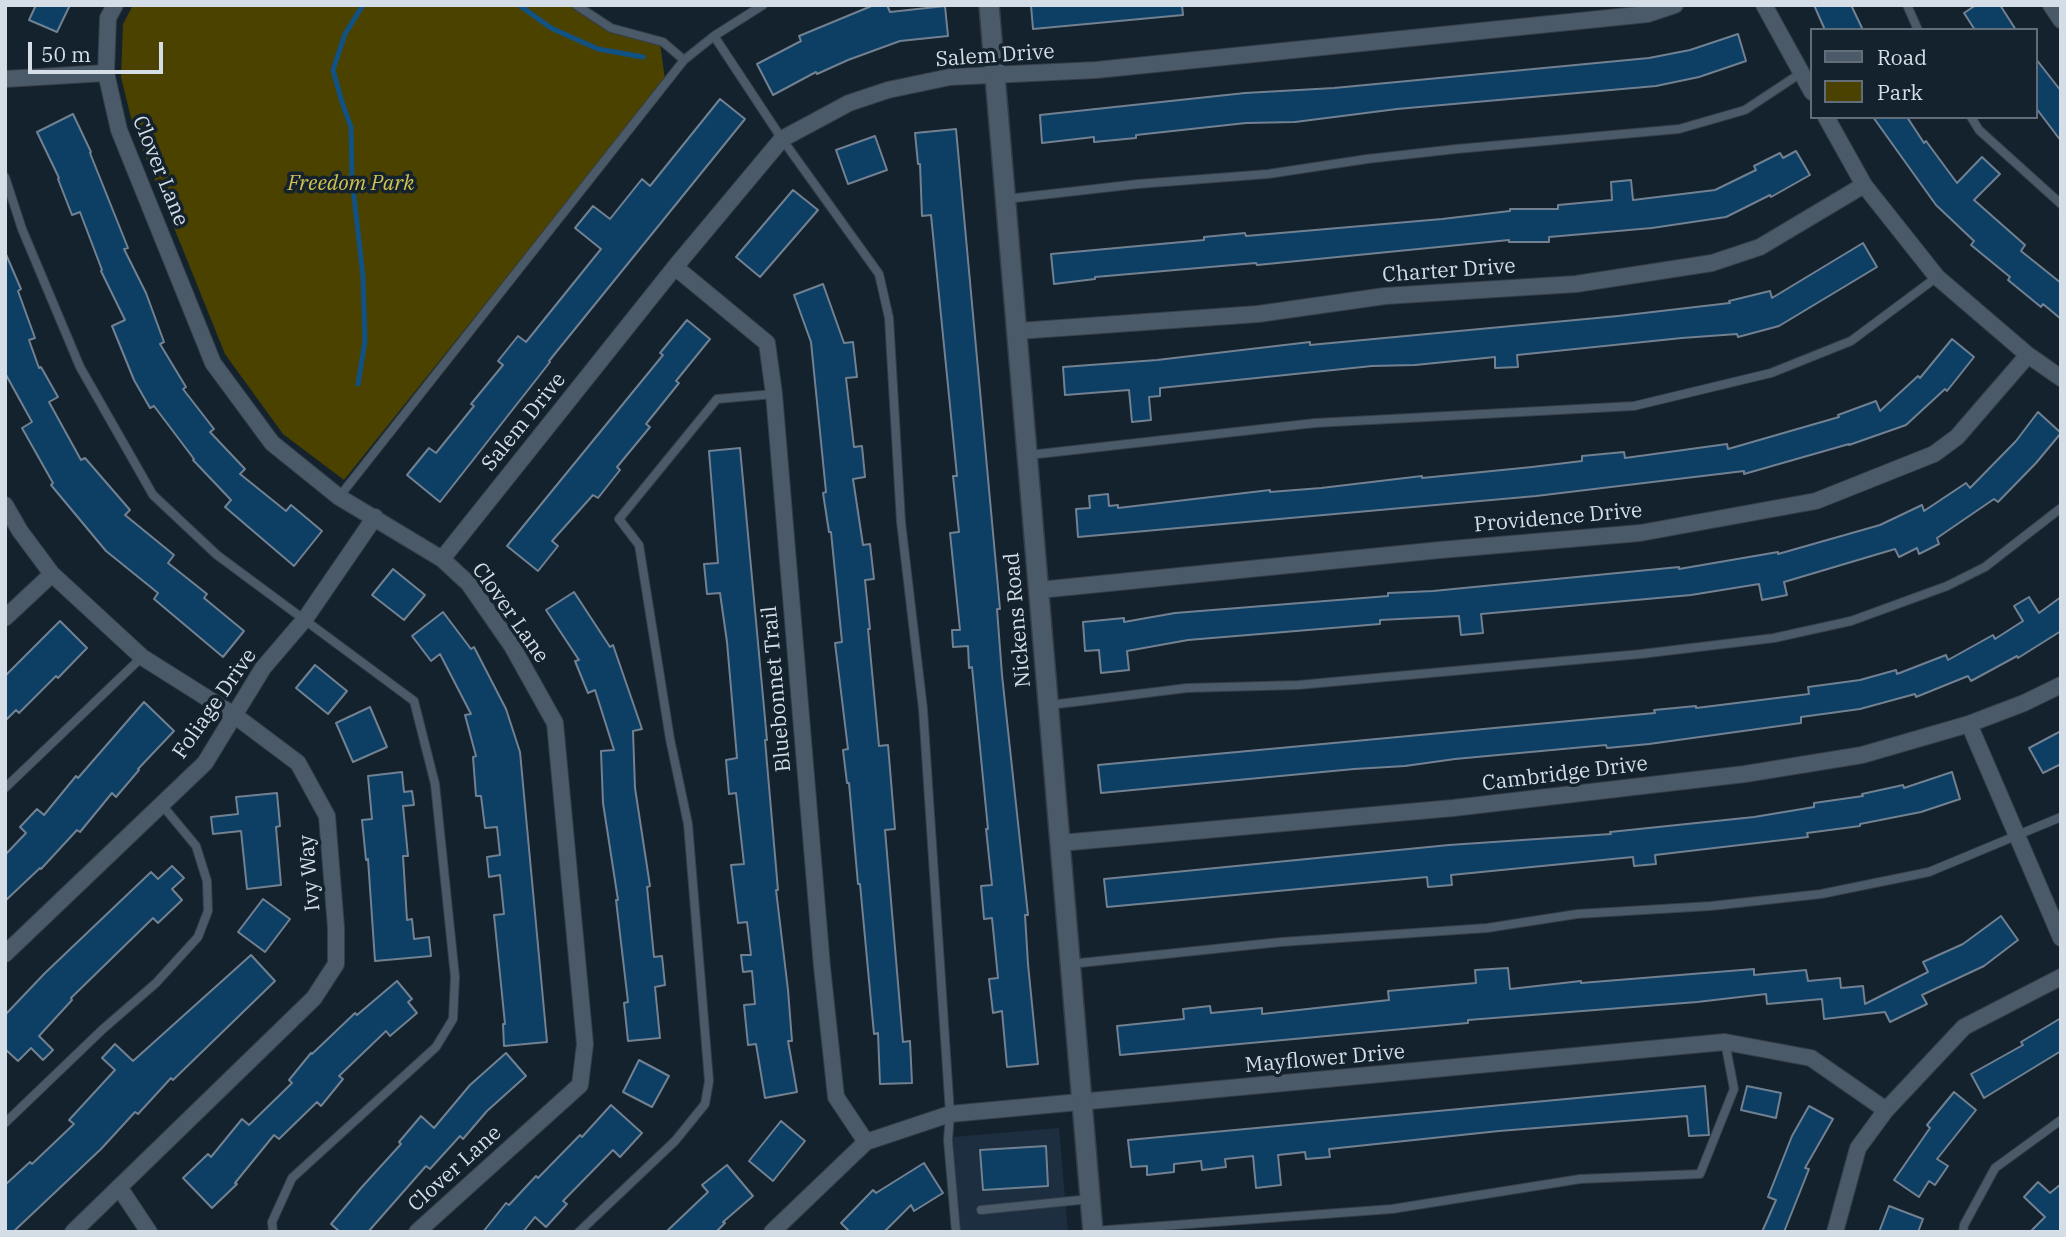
<!DOCTYPE html>
<style>
body{margin:0}
#map{position:relative;width:2066px;height:1237px;overflow:hidden;background:#14222e;font-family:"IBM Plex Serif",serif}
canvas{display:block}
.frame{position:absolute;inset:0;border:7px solid #d5dee6;pointer-events:none}
.legend{position:absolute;left:1810px;top:28px;width:228px;height:91px;box-sizing:border-box;background:#14222e;border:2px solid #616d78;margin:0;padding:9px 12px;list-style:none;font-size:21px;color:#d5dee6}
.legend li{display:flex;align-items:center;gap:14px;height:35px}
.legend b{width:35px;border:2px solid #616d78}
.scale{position:absolute;left:28px;top:42px;width:135px;height:32px;box-sizing:border-box;border:4px solid #d5dee6;border-top:0;padding-left:9px;font-size:21px;line-height:24px;white-space:nowrap;color:#d5dee6;-webkit-text-stroke:5px #14222e;paint-order:stroke}
</style>
<div id="map">
<canvas width="2066" height="1237"></canvas>
<div class="frame"></div>
<ul class="legend">
<li><b style="height:9px;background:#4b5a69"></b>Road</li>
<li><b style="height:19px;background:#4b4200"></b>Park</li>
</ul>
<div class="scale">50 m</div>
</div>
<script>
const context = document.querySelector('canvas').getContext('2d');
context.lineJoin = 'round';
function paint(path, color) {
  context.fillStyle = color;
  context.fill(path, 'evenodd');
}
function poly(rows) {
  const path = new Path2D();
  for (const r of rows) {
    path.moveTo(r[0], r[1]);
    for (let i = 2; i < r.length; i += 2) path.lineTo(r[i], r[i + 1]);
  }
  return path;
}
function stroke(path, color, width, dash) {
  context.strokeStyle = color;
  context.lineWidth = width;
  context.lineCap = dash ? 'butt' : 'round';
  context.setLineDash(dash || []);
  context.stroke(path);
}
function label(font, color, halo, rows, align = 'center') {
  context.font = font + ' "IBM Plex Serif",serif';
  context.lineWidth = 7;
  context.setLineDash([]);
  context.textBaseline = 'middle';
  context.strokeStyle = halo;
  context.fillStyle = color;
  for (const [text, x, y, turn = 0] of rows) {
    context.save();
    context.translate(x, y);
    context.rotate((+turn || 0) * Math.PI / 180);
    context.textAlign = isNaN(turn) ? turn : align;
    if (halo) context.strokeText(text, 0, 0);
    context.fillText(text, 0, 0);
    context.restore();
  }
}
paint(poly([
 [1059,1128,1068,1232,959,1232,953,1137]
]), '#1c2e3f');
paint(poly([
 [133,5,578,5,592,17,660,43,665,80,344,480,283,434,225,354,133,126,121,77,123,24]
]), '#4b4200');
stroke(poly([
 [519,5,551,28,598,49,643,57],
 [358,384,365,341,363,277,352,178,351,127,342,102,333,70,345,34,363,5]
]), '#105284', 5);
const building = poly([
 [36,5,70,5,57,32,29,20,36,5],
 [874,5,887,5,890,12,945,6,948,36,900,41,848,60,817,74,816,72,773,95,757,64,801,41,799,36,874,5],
 [1031,5,1182,5,1183,15,1033,29,1031,5],
 [1814,5,1851,5,1863,30,1825,30,1814,5],
 [1976,5,2000,5,2016,30,1975,30,1964,13,1976,5],
 [1738,34,1746,61,1699,77,1656,86,1397,109,1295,122,1246,123,1136,135,1136,138,1094,142,1094,137,1042,143,1040,115,1245,93,1334,88,1649,58,1690,50,1738,34],
 [2036,59,2061,91,2061,141,2036,108,2036,59],
 [720,99,745,119,549,361,550,362,440,502,407,475,429,448,436,453,474,406,471,404,503,365,498,361,518,336,526,342,601,249,575,228,593,206,610,219,642,179,650,186,720,99],
 [73,114,91,152,90,153,128,248,124,249,146,293,164,342,160,344,186,387,183,389,214,429,210,432,245,469,240,474,286,511,291,505,322,531,294,566,225,507,231,500,193,460,194,459,154,406,150,408,134,380,112,326,125,320,101,271,102,270,80,212,72,215,58,179,59,178,37,132,73,114],
 [1873,117,1907,117,1924,143,1926,141,1957,183,1982,157,2000,174,1974,200,2025,245,2021,251,2061,283,2061,319,2043,304,2041,307,2008,280,2010,277,1971,245,1974,241,1936,205,1873,117],
 [956,129,1000,609,997,609,1002,675,1028,915,1025,915,1028,964,1038,1064,1007,1067,1002,1011,993,1013,989,979,998,978,992,918,984,919,981,886,992,885,986,829,988,829,972,667,969,668,968,646,953,647,952,630,960,630,950,533,959,532,953,476,957,476,931,215,922,216,920,164,918,164,915,133,956,129],
 [875,136,887,170,848,184,836,150,875,136],
 [1796,151,1810,175,1771,197,1770,195,1726,217,1652,228,1549,237,1549,242,1509,242,1509,240,1257,265,1256,263,1095,277,1095,279,1054,284,1051,254,1204,240,1204,237,1245,233,1246,236,1442,219,1510,211,1510,209,1558,209,1558,205,1612,200,1611,182,1631,180,1633,200,1715,190,1756,170,1754,166,1780,153,1783,158,1796,151],
 [793,190,818,210,760,277,736,257,793,190],
 [1863,243,1877,267,1779,326,1738,337,1737,334,1682,338,1517,355,1518,367,1495,368,1495,357,1415,365,1372,366,1160,388,1160,396,1149,397,1151,420,1132,422,1129,390,1065,395,1063,367,1157,360,1310,342,1310,345,1618,316,1730,303,1729,301,1770,291,1772,298,1863,243],
 [5,252,21,289,18,291,35,338,29,340,39,368,41,367,58,397,49,402,81,460,85,458,130,510,125,515,174,555,168,563,207,594,204,598,244,631,223,657,154,599,158,593,106,551,51,485,53,483,22,428,32,422,5,373,5,252],
 [823,284,844,343,853,342,857,377,846,378,854,447,862,446,865,477,853,479,863,545,870,544,874,579,865,580,870,629,868,629,879,746,888,745,895,829,885,830,903,1042,910,1041,912,1083,880,1084,878,1033,874,1034,860,884,858,884,849,783,847,783,843,750,848,749,835,643,842,642,831,532,829,532,823,493,826,492,811,342,794,295,823,284],
 [687,320,710,339,676,381,679,383,646,424,650,427,617,467,620,470,598,498,593,495,552,541,558,546,538,571,507,546,663,355,660,353,687,320],
 [1952,339,1974,357,1947,391,1945,389,1906,425,1849,445,1849,444,1744,474,1744,471,1536,496,1078,537,1076,509,1090,508,1089,496,1108,494,1109,506,1118,505,1118,508,1270,490,1270,492,1321,488,1422,476,1422,478,1532,467,1582,461,1582,456,1624,452,1625,458,1727,444,1728,449,1839,417,1838,415,1876,401,1880,411,1918,376,1920,378,1952,339],
 [2038,412,2061,433,2036,463,1998,502,1994,499,1937,538,1939,544,1919,554,1917,548,1899,557,1895,549,1784,582,1787,595,1762,600,1759,584,1691,595,1481,614,1483,633,1461,635,1459,616,1380,620,1380,624,1188,640,1127,651,1129,670,1101,673,1099,650,1085,651,1083,622,1124,618,1124,622,1175,613,1388,596,1388,593,1433,591,1679,567,1679,569,1778,552,1778,554,1880,525,1922,505,1924,511,1966,483,1970,488,2016,441,2038,412],
 [740,448,767,740,765,740,778,890,776,890,788,990,792,1041,788,1041,797,1092,765,1098,756,1044,748,1045,744,1005,755,1004,752,971,743,972,741,955,751,955,747,922,738,923,731,865,744,864,736,793,729,794,726,760,737,758,727,642,720,593,707,594,704,564,718,563,709,451,740,448],
 [393,569,425,595,404,620,372,595,393,569],
 [574,592,610,647,613,645,642,729,633,731,635,788,650,886,647,887,654,957,662,956,665,985,655,987,660,1038,628,1041,624,1003,628,1002,616,900,618,900,603,803,601,751,614,750,595,690,588,693,575,661,579,660,546,610,574,592],
 [2029,597,2039,613,2061,597,2061,631,2018,658,2017,656,1971,681,1968,676,1916,697,1915,694,1860,709,1801,717,1801,723,1649,744,1607,748,1606,745,1455,759,1405,766,1354,769,1101,793,1098,765,1655,713,1654,710,1696,706,1696,708,1809,694,1808,687,1860,680,1896,670,1897,674,1946,655,1948,660,1993,635,1995,639,2023,621,2014,606,2029,597],
 [443,612,471,649,474,647,506,709,520,752,547,1042,504,1046,503,1024,505,1024,494,915,504,914,500,875,489,877,487,857,500,855,497,827,485,828,481,796,476,796,473,757,476,756,465,715,471,714,440,654,431,661,412,636,443,612],
 [60,621,87,648,58,678,56,676,19,713,16,710,5,721,5,676,60,621],
 [315,665,347,691,328,714,296,688,315,665],
 [144,702,174,731,138,769,139,770,116,797,112,793,80,832,77,830,41,869,40,868,5,901,5,855,26,833,20,827,37,809,44,815,76,776,78,778,144,702],
 [370,707,387,747,353,762,336,723,370,707],
 [2061,731,2061,764,2043,773,2029,748,2061,731],
 [402,772,404,792,412,791,414,805,403,806,408,856,403,856,407,920,412,919,414,939,429,937,431,956,375,961,368,859,366,860,362,820,372,819,368,776,402,772],
 [1952,772,1960,799,1921,812,1860,824,1860,826,1807,833,1808,837,1655,855,1656,864,1634,866,1633,857,1451,875,1452,885,1428,887,1427,877,1107,907,1104,879,1449,845,1611,834,1610,832,1754,817,1814,807,1814,803,1863,796,1862,794,1903,785,1904,788,1952,772],
 [277,793,280,826,276,827,281,885,247,889,241,831,213,834,211,817,238,814,236,797,277,793],
 [172,866,184,878,172,889,182,900,158,923,153,918,71,998,72,1000,39,1036,53,1050,43,1060,31,1048,18,1061,5,1049,5,1015,45,973,151,872,158,879,172,866],
 [263,899,290,919,265,952,238,932,263,899],
 [2001,916,2018,940,1984,966,1922,995,1927,1004,1890,1022,1885,1012,1824,1019,1822,999,1767,1004,1766,994,1697,1002,1468,1020,1468,1023,1120,1055,1117,1026,1184,1019,1183,1009,1210,1006,1211,1013,1262,1008,1262,1014,1389,1000,1388,991,1476,983,1475,970,1508,968,1510,989,1581,981,1581,983,1754,969,1754,975,1806,970,1808,981,1840,978,1841,988,1863,986,1865,1004,1928,972,1923,962,1963,944,2001,916],
 [251,955,275,981,173,1080,171,1078,138,1114,135,1112,101,1149,13,1232,5,1232,5,1185,30,1162,32,1164,74,1124,69,1120,115,1070,102,1058,115,1044,133,1061,251,955],
 [397,981,412,999,408,1002,417,1013,390,1036,386,1031,339,1076,343,1079,321,1106,317,1102,279,1139,274,1135,235,1183,237,1184,212,1208,183,1178,208,1154,211,1157,242,1119,249,1125,292,1083,289,1080,311,1053,312,1054,355,1013,357,1015,397,981],
 [2061,1018,2061,1051,1984,1098,1971,1074,2023,1045,2021,1042,2061,1018],
 [506,1053,526,1076,487,1111,463,1139,460,1136,430,1169,426,1166,368,1232,340,1232,331,1224,361,1188,401,1144,399,1142,421,1116,434,1128,470,1085,506,1053],
 [639,1060,669,1076,652,1107,623,1092,639,1060],
 [1705,1086,1709,1135,1689,1136,1687,1116,1499,1131,1329,1149,1330,1157,1306,1159,1305,1152,1278,1155,1281,1185,1256,1188,1253,1156,1225,1159,1226,1167,1202,1170,1201,1161,1174,1164,1174,1172,1147,1175,1147,1166,1131,1167,1128,1140,1705,1086],
 [1747,1086,1781,1093,1776,1118,1741,1110,1747,1086],
 [1954,1092,1976,1110,1937,1159,1948,1166,1935,1185,1929,1181,1919,1197,1894,1180,1930,1128,1927,1125,1954,1092],
 [611,1105,642,1133,620,1157,613,1150,563,1201,567,1204,546,1227,535,1217,523,1232,483,1232,506,1203,509,1205,536,1176,538,1178,580,1135,582,1137,611,1105],
 [1809,1106,1833,1119,1805,1168,1809,1169,1784,1232,1762,1232,1776,1200,1768,1197,1792,1136,1809,1106],
 [781,1121,805,1141,773,1181,749,1161,781,1121],
 [1046,1146,1048,1186,983,1190,980,1150,1046,1146],
 [924,1163,943,1193,914,1211,911,1205,884,1232,850,1232,841,1223,873,1190,876,1193,924,1163],
 [727,1165,753,1196,723,1222,725,1223,716,1232,666,1232,708,1192,702,1185,727,1165],
 [2038,1182,2050,1193,2061,1184,2061,1232,2030,1232,2045,1217,2024,1197,2038,1182],
 [1889,1206,1923,1219,1918,1232,1879,1232,1889,1206]
]);
paint(building, '#0d3e64');
stroke(building, '#718191', 2);
const service = poly([
 [576,5,611,28,663,42,684,60],
 [1907,5,1918,30],
 [714,36,782,139,879,274,889,318,901,522,923,709,950,1114,948,1140,956,1232],
 [1971,117,1979,130,2061,204],
 [5,177,22,229,80,367,153,495,217,555,414,701,435,784,455,977,453,1019,436,1047,292,1178,272,1222,273,1232],
 [1006,199,1138,184,1268,174,1367,159,1456,149,1679,129,1745,110,1801,73],
 [1029,455,1315,423,1634,406,1771,373,1851,341,1937,277],
 [339,497,684,60,714,36,763,5],
 [1050,705,1187,688,1298,685,1641,654,1774,638,1851,621,1947,586,1985,567,2061,508],
 [5,788,142,657],
 [1070,964,1281,942,1487,928,1577,914,1711,906,1821,894,1929,872,2061,817],
 [5,1123,103,1029,156,983,198,937,208,911,207,881,196,846,162,805],
 [981,1210,1090,1199],
 [1094,1231,1392,1209,1580,1179,1700,1174,1734,1089,1725,1042],
 [579,1232,675,1141,705,1104,709,1081,688,824,670,739,639,545,619,519,717,399,774,394],
 [1963,1232,1964,1225,1995,1168,2061,1120]
]);
const minor = poly([
 [115,5,108,18,106,73,119,130,213,363,272,443,339,497,442,559,469,584,512,646,555,723,585,1044,580,1085,417,1232],
 [1764,5,1812,92],
 [2051,5,2061,20],
 [5,79,106,73],
 [1826,117,1864,185,1937,277,2028,355,2061,378],
 [675,267,767,343,774,394,822,967,836,1097,866,1142],
 [1018,331,1258,314,1385,296,1576,284,1712,263,1760,247,1864,185],
 [5,505,20,531,52,574,142,657,234,715,298,763,327,816,336,928,336,964,314,998,73,1232],
 [442,559,675,267,782,139,849,103,888,90,950,77,1096,70,1648,14,1675,5],
 [1039,590,1440,550,1640,533,1816,501,1934,454,1957,437,2028,355],
 [5,618,52,574],
 [1969,724,2061,938],
 [1060,843,1453,808,1745,774,1862,755,1969,724,2024,703,2061,685],
 [5,954,205,763,263,668,305,619,375,517],
 [119,1187,149,1232],
 [772,1232,866,1142,950,1114,1725,1042,1811,1058,1886,1110],
 [1835,1232,1858,1148,1886,1110,1964,1027,2061,977]
]);
const tertiary = poly([
 [989,5,1093,1232]
]);
stroke(service, '#353e48', 10);
stroke(minor, '#353e48', 18);
stroke(tertiary, '#353e48', 22);
stroke(service, '#4b5a69', 8);
stroke(minor, '#4b5a69', 16);
stroke(tertiary, '#4b5a69', 19);
label('21px', '#d5dee6', '#14222e', [
 ["Salem Drive",995,56,-4],
 ["Clover Lane",160,171,68],
 ["Charter Drive",1449,271,-4],
 ["Salem Drive",524,422,-51],
 ["Providence Drive",1558,518,-5],
 ["Clover Lane",510,613,55],
 ["Nickens Road",1018,620,-95],
 ["Bluebonnet Trail",777,689,-95],
 ["Foliage Drive",215,704,-55],
 ["Cambridge Drive",1565,774,-7],
 ["Ivy Way",310,873,-95],
 ["Mayflower Drive",1325,1059,-5],
 ["Clover Lane",455,1169,-42]
]);
label('italic 21px', '#d2c251', '#14222e', [
 ["Freedom Park",351,184]
]);
</script>
